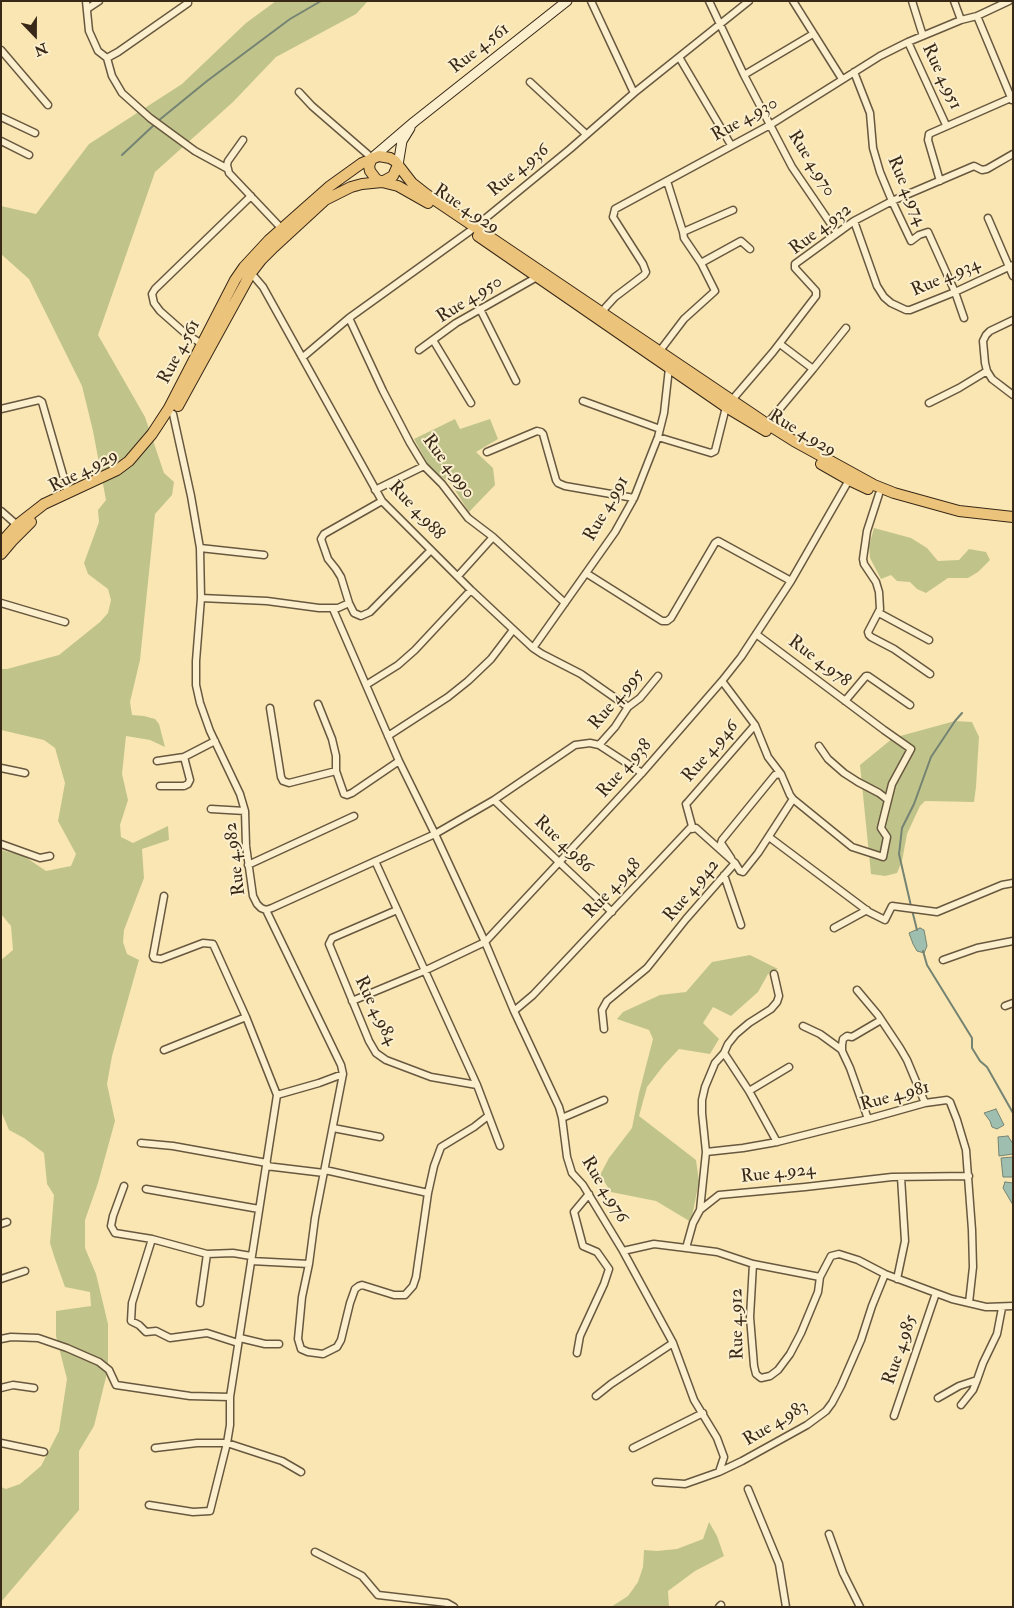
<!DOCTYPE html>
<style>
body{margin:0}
#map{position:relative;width:1014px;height:1608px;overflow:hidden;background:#f9e6b3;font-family:"IM FELL Double Pica",serif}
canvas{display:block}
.frame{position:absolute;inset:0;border:2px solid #382818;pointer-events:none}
.north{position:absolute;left:10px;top:10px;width:50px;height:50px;-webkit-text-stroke:4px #fbefce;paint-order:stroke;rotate:158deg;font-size:14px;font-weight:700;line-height:20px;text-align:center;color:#382818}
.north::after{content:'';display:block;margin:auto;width:18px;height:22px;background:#382818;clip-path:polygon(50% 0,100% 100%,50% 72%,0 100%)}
</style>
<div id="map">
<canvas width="1014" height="1608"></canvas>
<div class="frame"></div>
<div class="north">N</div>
</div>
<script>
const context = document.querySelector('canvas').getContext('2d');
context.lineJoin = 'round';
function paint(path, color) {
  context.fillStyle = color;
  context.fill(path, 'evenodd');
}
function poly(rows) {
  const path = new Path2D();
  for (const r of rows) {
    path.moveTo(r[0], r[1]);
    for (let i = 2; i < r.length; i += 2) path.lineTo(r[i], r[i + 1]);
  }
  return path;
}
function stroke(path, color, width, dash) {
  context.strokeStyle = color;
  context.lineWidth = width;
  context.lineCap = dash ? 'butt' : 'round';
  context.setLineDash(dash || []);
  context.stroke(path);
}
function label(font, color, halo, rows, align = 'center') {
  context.font = font + ' "IM FELL Double Pica",serif';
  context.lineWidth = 4;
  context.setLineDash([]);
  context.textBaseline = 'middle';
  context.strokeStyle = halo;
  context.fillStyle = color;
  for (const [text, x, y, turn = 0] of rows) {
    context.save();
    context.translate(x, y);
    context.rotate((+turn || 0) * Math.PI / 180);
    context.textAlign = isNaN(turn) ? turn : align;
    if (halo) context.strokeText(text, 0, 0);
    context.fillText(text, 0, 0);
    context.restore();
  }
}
paint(poly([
 [276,1,368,1,356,14,276,57,233,102,155,172,98,335,145,417,164,473,174,482,172,495,155,514,140,660,130,702,132,715,144,716,155,719,159,724,165,747,150,740,126,736,122,774,128,800,120,825,121,837,133,843,168,826,169,840,142,849,144,878,124,930,123,942,127,954,139,960,112,1056,107,1084,115,1121,98,1183,85,1220,85,1248,96,1274,108,1324,108,1369,94,1426,79,1451,79,1510,1,1602,1,1487,6,1489,20,1484,41,1466,59,1431,67,1379,56,1336,56,1311,91,1306,90,1292,65,1287,55,1259,50,1243,54,1195,47,1184,44,1153,24,1138,9,1130,1,1111,1,960,13,950,11,926,1,914,1,850,24,856,46,871,71,866,76,854,58,821,65,783,55,748,44,740,1,730,1,669,7,669,59,655,100,622,108,613,111,600,108,589,88,574,84,563,99,522,98,510,106,500,93,431,82,386,29,279,1,254,1,206,36,214,89,144,182,84,246,23],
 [455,419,460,429,490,419,498,439,476,452,493,468,495,485,469,512,451,484,430,468,414,439],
 [874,528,911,538,927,548,938,561,959,560,969,549,986,552,990,560,978,572,968,578,948,578,926,593,917,589,910,582,897,581,891,575,881,579,870,558,869,546],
 [955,721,972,722,979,737,976,787,974,802,925,801,920,806,907,834,902,861,897,873,885,876,871,874,860,765,893,738],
 [750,955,778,969,768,974,758,992,731,1016,713,1007,703,1023,719,1039,710,1054,679,1049,664,1065,647,1087,639,1116,696,1160,699,1181,691,1222,656,1201,611,1192,600,1175,609,1158,632,1128,639,1093,653,1039,649,1030,617,1019,623,1012,660,995,686,992,712,962],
 [709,1522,717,1536,724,1556,695,1571,668,1591,669,1607,611,1607,628,1596,638,1582,643,1567,644,1550,657,1551,677,1549,703,1539]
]), '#c0c48b');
const water = poly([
 [920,928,924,930,927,946,924,953,917,951,913,944,909,933,920,928],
 [996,1109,1004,1125,997,1129,992,1127,990,1121,984,1113,996,1109],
 [1008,1136,1013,1144,1013,1154,999,1156,998,1137,1008,1136],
 [1013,1157,1013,1177,1003,1177,1001,1158,1013,1157],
 [1005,1182,1013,1183,1013,1205,1003,1188,1005,1182]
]);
paint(water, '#9ebfb0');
stroke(water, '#758373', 1);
stroke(poly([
 [158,121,207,81,290,19,321,1],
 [122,155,155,124],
 [911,906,899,854,902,828,914,804,931,757,955,721,962,713],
 [912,910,917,930],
 [923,951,927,965,972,1038,972,1048,980,1061,987,1067,1013,1113]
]), '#758373', 2);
const minor = poly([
 [86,1,89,31,98,51,107,58,112,76,122,93,150,118,195,151,228,169],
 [591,1,634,93],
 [709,1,744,75,792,167,837,233],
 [793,1,842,79],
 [912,1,923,36],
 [954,1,961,20],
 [87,9,99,1],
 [977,16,1012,100],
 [908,42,946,125],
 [1,50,48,105],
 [679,57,731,145],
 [107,58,118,52,188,3],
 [854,72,870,113,873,148,880,172,892,201,911,241,919,235,928,232,955,292,964,318],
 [744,75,813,34],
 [530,82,586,134],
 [299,92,312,106,372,158],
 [1,117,35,133],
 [243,140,228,161,227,165,229,173,282,229],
 [1,141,29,155],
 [940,181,928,140,929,134,1011,98],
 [988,218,1013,276],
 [854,221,877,286,884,297,891,303,906,310,910,310,955,292,1013,265],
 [683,232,733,210],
 [701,263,741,241,750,249],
 [251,273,263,287,382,501,471,590,533,648,542,654,581,674,628,707],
 [480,309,516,381],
 [603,314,605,308,615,297,644,275,646,272,643,264,613,217,615,209,770,125,880,56,908,42,961,20,977,16,1009,1],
 [349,318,383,391,410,443,424,466,442,484,468,518,493,537,565,603],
 [1013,320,990,331,986,335,983,341,985,363,987,371,992,379,1013,395],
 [433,340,471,403],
 [202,344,186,334,160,311,154,303,152,294,155,289,251,196],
 [780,344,813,369,846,328],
 [419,350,456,323,537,277],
 [659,352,684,319,715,291,701,263,684,238,683,232,667,181],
 [303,357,349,318,470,231,570,149,634,93,749,1],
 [583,401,660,429],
 [929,403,959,388,987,371],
 [1,409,39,400,42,402,68,492],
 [173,414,191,496,200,548,201,598,196,661,196,685,200,703,210,731,240,794,245,811,246,846,253,896,257,904,261,908,266,910,272,908,435,834,494,800,575,745,590,743,599,745,642,773],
 [767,424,813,369],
 [658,437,711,453,715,451,726,407,773,352,816,296,816,291,795,268,795,264,854,221,892,201,974,166,982,170,987,169,1013,154],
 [487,452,537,431,541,432,543,434,556,480,558,483,565,486,634,498],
 [375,490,424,466],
 [879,494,867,531,863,559,864,564,876,582,879,592,880,609,868,632,869,635,871,637,894,649,930,674],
 [382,501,324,534,321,539,328,559,336,569,341,577,349,603,354,613,361,616,370,612,431,550],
 [1,511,17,525],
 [200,548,264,555],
 [586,573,662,621,667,621,671,618,715,543,718,541,791,581],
 [458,576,493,537],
 [201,598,267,601,319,608,338,608,349,603],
 [1,603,65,622],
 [333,609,399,761,435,834,485,942,514,1011,559,1107,562,1118,567,1157,572,1173,583,1185,623,1251,673,1343,694,1400,717,1438,724,1457,719,1472],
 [879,613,929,640],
 [756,634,884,730,911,749,892,784,888,800],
 [533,648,615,532,634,498,658,437,664,413,669,368],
 [366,685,398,665,415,650,471,590],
 [845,701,866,676,868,676,910,705],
 [318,704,332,739,336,756,336,771,344,794,347,795,352,793,399,761],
 [270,708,281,777,283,781,289,783,336,771],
 [388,736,448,697,468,681,491,659,513,630],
 [599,745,615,727,628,707,640,698,658,676],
 [157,761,184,757,215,741],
 [1,768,25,773],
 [160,786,184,786,188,784,190,780,184,757],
 [793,799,852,847,883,857,887,837,881,828,888,800,879,793,858,782,844,773,828,759,819,746],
 [494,800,560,863,612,912],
 [211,809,245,811],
 [692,826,686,804,688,802,755,725],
 [769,837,869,912,885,920,892,906,937,912,1002,885,1013,883],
 [1,844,40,858,50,856],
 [731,858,721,843,722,840,775,775,781,774],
 [375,861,477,1085,431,1077,386,1060,376,1053,369,1041,329,944,332,938,397,910],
 [248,865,354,816],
 [724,875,741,925],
 [834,928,867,910],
 [943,960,977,948,1013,941],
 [857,990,878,1015,900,1048,907,1060,925,1103],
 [352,1001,424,971,485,942,642,773,722,681,741,657,791,581,849,480],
 [1005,1006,1013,1003],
 [514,1011,533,995,692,826,692,829,696,828,735,863],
 [803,1026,820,1034,842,1050],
 [604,1029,602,1010,607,1001,647,968,686,919,735,863,740,871,743,872,758,853,793,799,790,795,781,774,768,757,755,725,722,681],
 [164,1050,246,1017],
 [724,1053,749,1091,777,1142],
 [477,1085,500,1146],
 [749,1091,789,1067],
 [277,1095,319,1083,343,1074],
 [562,1118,604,1100],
 [868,1119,850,1068,842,1051,842,1045,843,1039,847,1036,852,1037,881,1020],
 [333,1128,380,1137],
 [141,1143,173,1146,267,1163],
 [706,1152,743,1148,777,1142,868,1119,925,1103,947,1100,950,1102,957,1120,966,1150,972,1230,973,1267,969,1303],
 [266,1166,324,1173],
 [325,1170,428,1193],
 [124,1186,113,1216,111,1226,115,1233,152,1239,207,1254,233,1253,251,1256],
 [146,1189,259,1209],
 [700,1210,706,1152,702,1113,702,1100,705,1087,715,1063,724,1053,728,1044,736,1034,749,1023,771,1009,777,1002,779,996,774,974],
 [1,1224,7,1222],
 [152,1239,132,1303,131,1321,139,1325,146,1332,156,1331,170,1338,207,1333,238,1343],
 [686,1248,717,1252,753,1264,820,1277,831,1256,839,1254,858,1260,885,1274,952,1299,986,1307,1013,1306],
 [623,1251,654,1244,686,1248,693,1223,700,1210,719,1195,805,1187,892,1177,969,1176],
 [251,1261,309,1264,315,1218,343,1074,341,1065,266,910],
 [309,1264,302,1297,298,1339,301,1349,308,1352,323,1354,337,1347,341,1340,350,1303,355,1289,359,1286,362,1285,394,1295,405,1295,413,1286,416,1277,428,1193,434,1166,441,1147,474,1127,488,1116],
 [753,1264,750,1317,754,1366,756,1374,761,1378,770,1376,778,1370,790,1354,801,1333,818,1292,820,1277],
 [1,1279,25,1271],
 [897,1279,905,1241,901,1177],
 [200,1303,207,1254],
 [240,1338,265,1344,279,1344],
 [1,1339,11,1337,38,1338,67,1348,99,1362,109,1370,116,1385,190,1396,230,1397,277,1095,246,1017,213,944,203,943,161,959,154,958,153,956,164,896],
 [577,1353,580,1336,604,1284,609,1269,597,1252,583,1246,574,1212,589,1194],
 [1,1388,13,1385,34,1388],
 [596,1396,611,1384,673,1343],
 [938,1398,959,1386,977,1380,983,1363,997,1334,1002,1308],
 [961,1405,973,1390,977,1380],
 [894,1416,936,1293],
 [1,1443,44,1452],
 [155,1448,197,1443,227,1443,282,1461,301,1472],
 [633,1448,703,1413],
 [656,1482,685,1484,719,1472,742,1461,807,1425,826,1411,832,1403,841,1386,861,1340,872,1306,885,1274],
 [748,1489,779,1564,786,1607],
 [149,1505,193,1512,210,1511,227,1443,230,1425,230,1397],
 [829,1534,843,1573,860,1607],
 [315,1552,362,1576,378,1595,447,1603,454,1607],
 [719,1607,721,1605]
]);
const secondary = poly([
 [372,158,414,122,567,1],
 [398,165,402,141,410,128]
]);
const primary = poly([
 [372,158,369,166,370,171,376,179,382,182,393,176,398,165],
 [478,236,726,407,766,431],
 [178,406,251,273,261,260,274,247,325,200,351,187,362,184,382,182,398,186,428,203],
 [821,464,849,480,868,489],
 [1,543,17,525,44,504,117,470,129,461,152,434,169,408,235,280,244,267,269,240,330,186,362,163,379,156,390,158,395,161,412,183,426,194,767,424,794,441,874,485,894,493,959,511,1013,517],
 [1,554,12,541,31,522]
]);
stroke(minor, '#68583f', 9);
stroke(secondary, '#382818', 11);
stroke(primary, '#382818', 12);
stroke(minor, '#fbefce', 6);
stroke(secondary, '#fbefce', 9);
stroke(primary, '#ecc37a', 10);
label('18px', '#382818', '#fbefce', [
 ["Rue 4.561",480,49,-38],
 ["Rue 4.951",941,77,65],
 ["Rue 4.930",745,120,-29],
 ["Rue 4.970",811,164,58],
 ["Rue 4.936",519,171,-39],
 ["Rue 4.974",906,191,67],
 ["Rue 4.929",466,210,34],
 ["Rue 4.932",821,230,-37],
 ["Rue 4.934",946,278,-23],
 ["Rue 4.950",470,300,-32],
 ["Rue 4.561",180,352,-62],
 ["Rue 4.929",802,434,31],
 ["Rue 4.990",448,467,53],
 ["Rue 4.929",84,472,-27],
 ["Rue 4.991",607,509,-60],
 ["Rue 4.988",416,511,47],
 ["Rue 4.978",819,662,37],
 ["Rue 4.995",617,700,-49],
 ["Rue 4.946",711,752,-49],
 ["Rue 4.938",625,769,-48],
 ["Rue 4.986",563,845,44],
 ["Rue 4.982",236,859,-97],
 ["Rue 4.948",613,889,-47],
 ["Rue 4.942",692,891,-50],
 ["Rue 4.984",375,1011,64],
 ["Rue 4.981",895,1097,-15],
 ["Rue 4.924",778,1174,-6],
 ["Rue 4.976",604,1190,59],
 ["Rue 4.912",738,1324,-91],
 ["Rue 4.985",901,1350,-71],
 ["Rue 4.983",776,1424,-31]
]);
</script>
